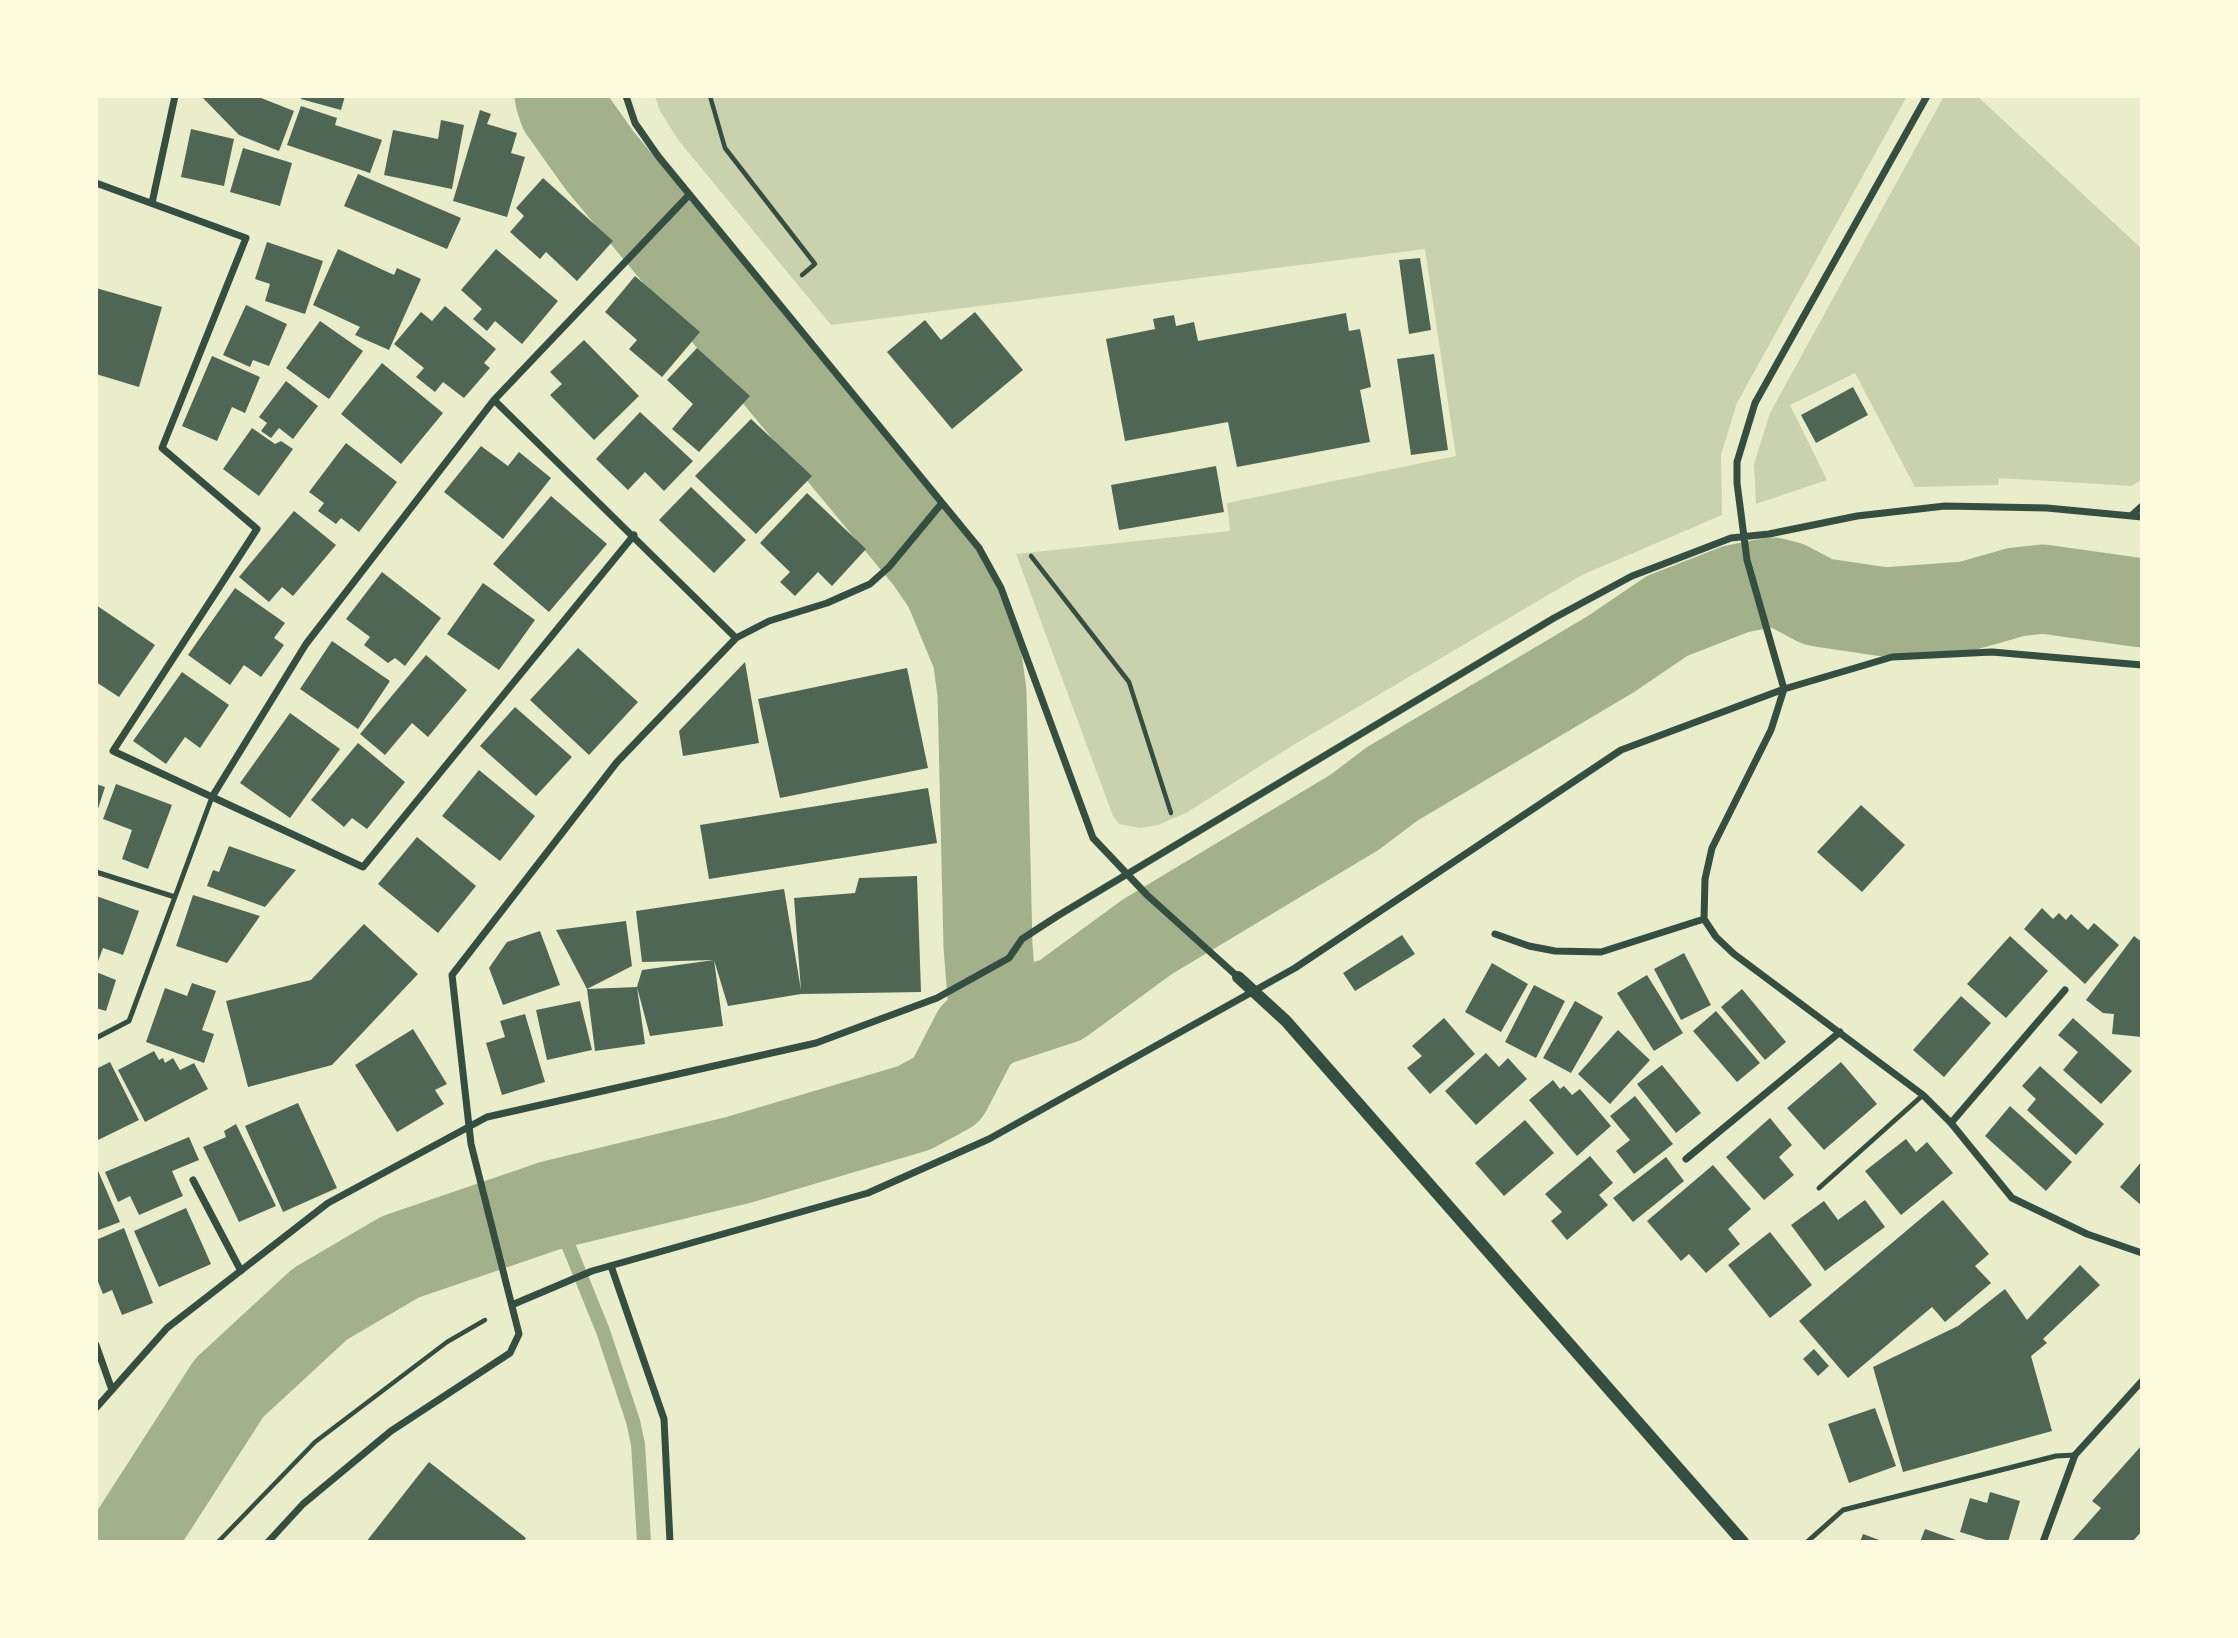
<!DOCTYPE html>
<style>
body{margin:0}
#map{position:relative;width:2238px;height:1638px;overflow:hidden;background:#e9edc9;font-family:"Crimson Pro",serif}
canvas{display:block}
.frame{position:absolute;inset:0;border:98px solid #fefae0;pointer-events:none}
</style>
<div id="map">
<canvas width="2238" height="1638"></canvas>
<div class="frame"></div>
</div>
<script>
const context = document.querySelector('canvas').getContext('2d');
context.lineJoin = 'round';
function paint(path, color) {
  context.fillStyle = color;
  context.fill(path, 'evenodd');
}
function poly(rows) {
  const path = new Path2D();
  for (const r of rows) {
    path.moveTo(r[0], r[1]);
    for (let i = 2; i < r.length; i += 2) path.lineTo(r[i], r[i + 1]);
  }
  return path;
}
function stroke(path, color, width, dash) {
  context.strokeStyle = color;
  context.lineWidth = width;
  context.lineCap = dash ? 'butt' : 'round';
  context.setLineDash(dash || []);
  context.stroke(path);
}
paint(poly([
 [655,96,1907,96,1737,403,1721,455,1722,515,1582,575,1290,747,1186,813,1158,825,1140,828,1119,824,1113,816,1016,554,1230,531,1227,503,1456,456,1425,249,831,325,679,141,660,111],
 [1944,96,1977,96,2142,249,2142,479,2132,486,1999,478,1998,485,1915,487,1855,373,1790,405,1827,480,1756,504,1754,464,1770,413]
]), '#cad2ad');
stroke(poly([
 [552,1205,603,1331,633,1421,638,1444,644,1542]
]), '#a3b18a', 14);
stroke(poly([
 [559,96,563,109,600,161,929,558,948,586,977,656,982,693,988,946,994,1022],
 [130,1542,229,1388,320,1304,400,1257,552,1205,738,1160,914,1108,947,1090,976,1034,994,1022,1061,1000,1147,937,1355,812,1392,784,1611,654,1667,616,1736,589,1772,582,1788,586,1818,602,1885,612,1967,606,2016,592,2043,589,2142,603]
]), '#a3b18a', 89);
paint(poly([
 [201,96,256,96,294,111,279,151,239,135],
 [302,96,345,96,341,110,301,99],
 [301,106,337,118,335,125,382,140,370,173,287,145],
 [480,110,491,114,487,124,517,133,511,153,525,157,507,217,453,201],
 [441,120,464,125,452,189,384,175,393,130,438,139],
 [191,129,234,139,224,186,181,177],
 [243,148,292,163,280,206,230,192],
 [358,174,461,218,447,249,344,206],
 [543,178,613,241,577,281,546,252,540,259,510,232,524,216,516,208],
 [267,242,323,261,305,314,265,301,270,284,255,279],
 [338,249,394,275,397,268,421,279,389,350,355,335,360,327,313,305],
 [496,249,558,301,522,344,495,321,487,331,473,319,482,309,461,290],
 [1420,258,1431,330,1409,334,1399,260],
 [635,276,700,332,662,377,629,349,637,340,605,312],
 [96,288,162,307,139,387,96,374],
 [246,305,287,324,269,366,253,360,250,367,223,355],
 [445,306,496,349,484,363,490,368,464,398,443,382,435,392,416,377,424,368,394,344,421,312,432,321],
 [975,312,1023,370,952,429,887,352,925,320,941,340],
 [1346,313,1349,331,1360,329,1371,387,1360,390,1370,442,1237,467,1228,422,1125,441,1106,339,1155,329,1153,319,1174,315,1176,326,1194,322,1198,341],
 [320,321,363,351,329,399,286,368],
 [584,340,639,396,594,440,550,395,562,384,550,372],
 [697,348,750,396,699,452,672,429,693,404,667,380],
 [1434,354,1448,450,1411,455,1397,359],
 [212,356,260,377,245,413,232,407,217,441,182,426],
 [382,363,443,413,401,464,341,414],
 [286,381,318,406,293,439,279,428,271,438,261,431,267,423,259,417],
 [1853,387,1868,415,1816,443,1801,415],
 [640,412,693,461,664,491,645,472,628,490,596,459],
 [751,419,812,476,756,534,695,476],
 [252,428,275,444,281,441,293,449,259,496,223,469],
 [346,443,397,482,359,532,341,518,336,524,318,511,324,503,309,492],
 [481,446,508,466,519,452,551,478,503,539,444,492],
 [1216,466,1224,512,1119,530,1111,485],
 [691,487,746,540,714,573,659,520],
 [807,493,866,549,832,586,818,572,795,596,780,582,790,572,760,543],
 [551,496,607,544,549,612,493,564],
 [294,511,336,545,293,596,282,587,269,602,239,577],
 [382,572,441,618,405,666,395,658,388,663,364,645,370,637,346,619],
 [483,583,535,620,499,670,447,634],
 [235,588,285,623,274,638,284,645,261,677,244,665,230,685,188,655],
 [96,605,155,645,119,697,96,682],
 [332,641,390,681,358,729,300,689],
 [578,648,638,702,589,755,530,700],
 [426,655,467,690,428,737,412,723,385,755,360,734],
 [745,662,759,743,683,756,679,731],
 [907,668,928,768,780,798,758,699],
 [182,672,229,705,200,748,185,737,166,764,133,741],
 [515,707,572,757,536,796,480,746],
 [290,713,340,749,290,818,240,783],
 [358,743,405,782,367,829,352,818,344,827,311,800],
 [479,770,535,816,500,861,442,816],
 [96,784,105,787,97,812,96,811],
 [116,784,172,805,148,869,122,859,132,830,103,819],
 [928,788,937,843,709,879,700,825],
 [1861,805,1905,845,1862,892,1817,852],
 [417,837,476,886,438,933,378,884],
 [229,846,296,870,265,907,207,886,213,870,219,872],
 [917,876,921,992,801,994,728,1006,714,960,723,1026,650,1036,637,987,642,970,714,960,642,962,636,911,784,889,801,990,794,898,855,893,859,878],
 [193,895,260,916,227,963,176,946],
 [96,896,139,911,123,955,103,948,97,964],
 [2042,908,2053,919,2059,913,2066,920,2071,914,2088,930,2094,923,2119,945,2085,984,2024,929],
 [626,921,632,966,587,989,556,930],
 [364,924,418,974,332,1065,248,1087,226,1001,311,980],
 [540,931,560,985,503,1005,489,968,507,942],
 [1402,935,1415,954,1355,991,1343,973],
 [2010,936,2048,971,2006,1018,1967,984],
 [2134,936,2142,942,2142,1037,2112,1034,2114,1014,2103,1013,2086,1000],
 [1684,953,1711,1005,1681,1020,1654,969],
 [1492,963,1528,984,1501,1032,1465,1012],
 [96,972,116,980,106,1011,96,1008],
 [1647,975,1683,1033,1654,1051,1617,993],
 [192,983,216,991,202,1030,214,1034,204,1063,146,1042,165,988,187,996],
 [1534,985,1565,1001,1536,1058,1505,1042],
 [637,987,645,1044,595,1051,587,989],
 [1742,989,1786,1042,1765,1060,1721,1007],
 [1961,996,1991,1023,1944,1077,1913,1050],
 [580,1001,592,1050,547,1060,536,1010],
 [1575,1001,1603,1017,1571,1073,1543,1058],
 [1716,1011,1760,1063,1737,1082,1693,1031],
 [525,1014,545,1082,502,1095,486,1043,505,1037,500,1021],
 [1444,1018,1475,1054,1430,1094,1407,1068,1422,1056,1412,1046],
 [2073,1018,2132,1071,2101,1104,2063,1070,2078,1052,2058,1035],
 [413,1029,447,1084,435,1090,444,1104,397,1132,355,1065],
 [1618,1030,1650,1060,1610,1104,1578,1074],
 [154,1051,159,1060,163,1058,165,1063,173,1058,180,1070,194,1063,208,1089,145,1122,118,1070],
 [1486,1053,1499,1067,1508,1058,1527,1079,1476,1125,1445,1091],
 [110,1062,139,1120,96,1141,96,1069],
 [1841,1062,1877,1104,1824,1150,1787,1108],
 [1662,1065,1701,1113,1676,1133,1637,1084],
 [2040,1066,2104,1124,2076,1155,2027,1110,2036,1099,2022,1086],
 [1553,1080,1560,1089,1564,1086,1572,1095,1580,1089,1611,1126,1577,1156,1529,1100],
 [1635,1096,1673,1144,1634,1174,1616,1151,1630,1140,1610,1116],
 [298,1103,337,1188,283,1212,245,1126],
 [2010,1106,2072,1162,2046,1191,1985,1136],
 [1770,1118,1792,1145,1779,1157,1794,1175,1764,1200,1726,1157],
 [1525,1120,1554,1153,1504,1196,1475,1163],
 [236,1124,276,1206,239,1222,203,1147,226,1137,224,1131],
 [189,1137,199,1160,172,1171,183,1196,139,1215,130,1196,118,1202,105,1172],
 [1906,1139,1916,1152,1927,1142,1953,1173,1901,1215,1865,1171],
 [1590,1156,1613,1183,1599,1195,1608,1205,1567,1240,1551,1221,1562,1212,1545,1194],
 [1666,1157,1684,1181,1633,1222,1613,1198],
 [2142,1161,2142,1206,2120,1187],
 [1713,1165,1751,1209,1728,1229,1740,1244,1706,1273,1689,1254,1681,1261,1647,1221],
 [96,1166,120,1222,96,1231],
 [1865,1200,1885,1227,1825,1271,1791,1225,1824,1201,1838,1220],
 [1943,1200,1989,1254,1975,1266,1991,1283,1945,1322,1932,1307,1848,1378,1799,1321],
 [186,1208,211,1264,159,1287,134,1231],
 [124,1228,153,1303,122,1315,112,1290,103,1294,96,1277,96,1240],
 [1770,1232,1812,1285,1770,1318,1728,1265],
 [2080,1265,2100,1285,2043,1339,2047,1343,2031,1356,2052,1431,1903,1472,1873,1367,1958,1326,2005,1289,2027,1320],
 [1814,1349,1829,1366,1818,1376,1803,1359],
 [1875,1408,1896,1466,1849,1483,1828,1424],
 [2142,1445,2142,1531,2132,1542,2071,1542,2101,1508,2092,1501],
 [429,1462,526,1538,523,1542,366,1542],
 [1990,1492,2020,1501,2008,1542,1993,1542,1960,1532,1970,1498,1987,1503],
 [1925,1529,1959,1541,1959,1542,1920,1542],
 [1863,1534,1882,1541,1882,1542,1860,1542]
]), '#4f6655');
stroke(poly([
 [710,96,725,148,815,264,802,275],
 [1031,556,1129,682,1171,813],
 [218,1542,315,1442,447,1342,485,1320]
]), '#344e41', 4.5);
stroke(poly([
 [96,872,175,897],
 [96,1038,129,1021,212,797],
 [1819,1188,1923,1095],
 [1807,1542,1843,1510,2056,1456,2075,1455]
]), '#344e41', 5);
stroke(poly([
 [626,96,635,123,658,156,979,548,1001,588,1093,838,1147,895,1238,977],
 [1927,96,1755,403,1737,462,1737,483,1747,560,1784,689,1771,730,1712,848,1705,879,1704,919,1716,937,1734,954,1923,1095,1951,1123,2012,1198,2087,1234,2142,1253],
 [96,183,246,238,162,448,257,529,113,751,363,867,634,535],
 [152,203,175,96],
 [494,400,689,195],
 [2132,515,2142,506],
 [212,797,306,644,494,400,736,638],
 [1495,934,1529,946,1555,951,1601,952,1704,919],
 [1951,1123,2065,990],
 [1686,1159,1840,1032],
 [193,1180,241,1271],
 [611,1266,664,1419,670,1542],
 [514,1304,592,1271,868,1193,989,1139,1295,968,1621,750,1784,689,1892,657,1992,652,2142,665],
 [96,1345,112,1390],
 [96,1408,167,1328,328,1203,487,1117,816,1043,937,998,1009,958,1022,939,1059,915,1554,618,1632,576,1731,538,1769,534,1857,516,1945,506,2047,508,2142,517],
 [268,1542,303,1504,391,1431,510,1353,519,1334,471,1144,452,975,617,762,736,638,769,621,827,603,870,584,889,567,942,503],
 [2043,1542,2075,1455,2142,1381]
]), '#344e41', 7);
stroke(poly([
 [1238,977,1286,1021,1743,1542]
]), '#344e41', 12);
</script>
